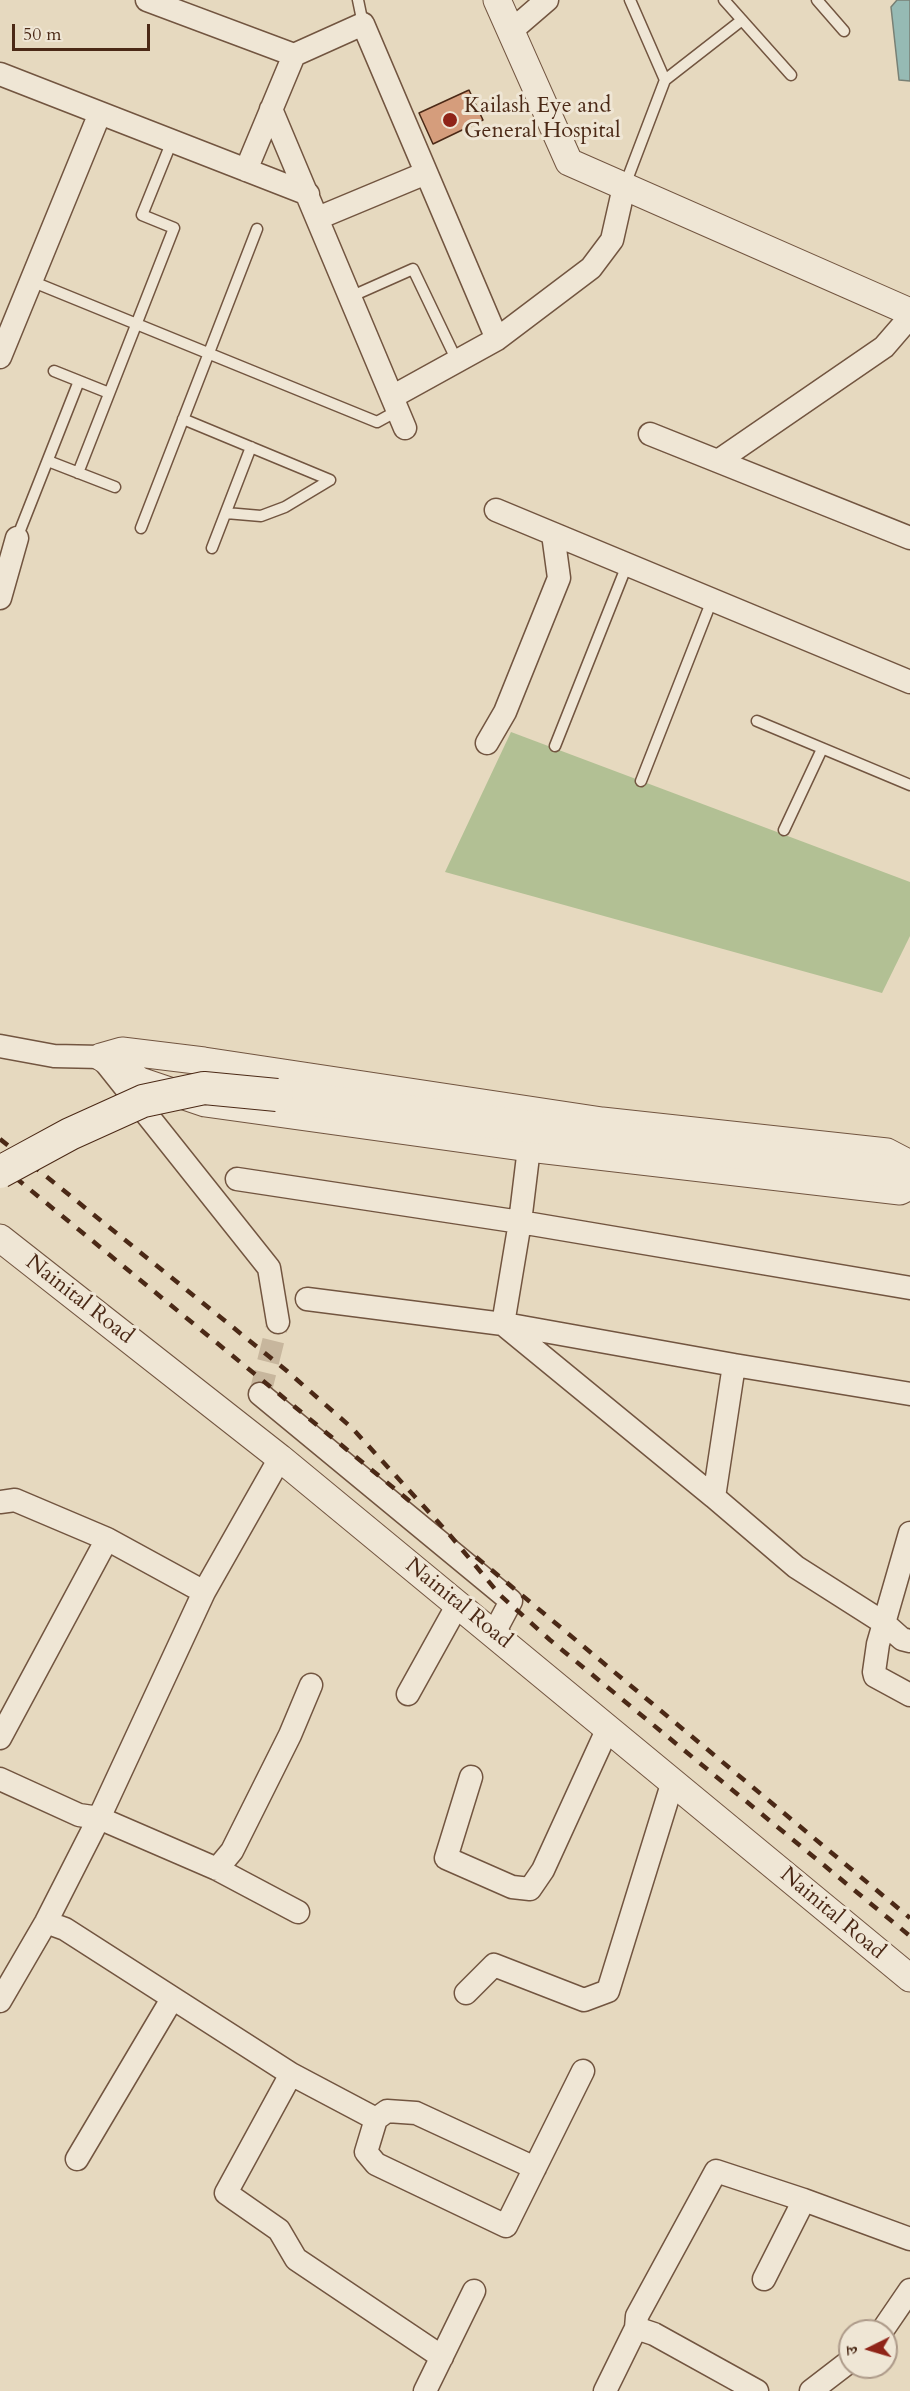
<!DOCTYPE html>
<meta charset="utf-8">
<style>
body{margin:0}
#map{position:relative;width:910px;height:2391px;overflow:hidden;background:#e6d9bf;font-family:Cardo,"Noto Serif Devanagari",serif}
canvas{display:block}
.north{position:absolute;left:838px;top:2319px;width:60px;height:60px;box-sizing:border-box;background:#efe6d5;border:2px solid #ad9a89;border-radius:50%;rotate:265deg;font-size:16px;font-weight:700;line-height:24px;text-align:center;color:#4b2916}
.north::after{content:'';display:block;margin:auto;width:21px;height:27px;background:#8f2418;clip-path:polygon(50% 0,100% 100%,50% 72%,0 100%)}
.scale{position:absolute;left:12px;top:24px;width:138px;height:27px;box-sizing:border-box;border:3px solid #4b2916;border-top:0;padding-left:8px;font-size:18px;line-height:21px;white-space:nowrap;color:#4b2916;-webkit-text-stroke:4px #efe6d5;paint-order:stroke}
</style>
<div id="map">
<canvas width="910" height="2391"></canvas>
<div class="north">उ</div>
<div class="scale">50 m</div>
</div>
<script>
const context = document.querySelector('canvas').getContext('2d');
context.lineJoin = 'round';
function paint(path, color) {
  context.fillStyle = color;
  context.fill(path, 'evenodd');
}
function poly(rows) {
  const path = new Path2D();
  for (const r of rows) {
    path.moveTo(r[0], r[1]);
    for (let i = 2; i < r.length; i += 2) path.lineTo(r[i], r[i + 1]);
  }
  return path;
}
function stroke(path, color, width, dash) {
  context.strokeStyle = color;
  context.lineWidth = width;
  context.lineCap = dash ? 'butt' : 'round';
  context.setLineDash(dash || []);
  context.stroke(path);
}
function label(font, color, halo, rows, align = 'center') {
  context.font = font + ' Cardo,serif';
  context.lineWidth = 6;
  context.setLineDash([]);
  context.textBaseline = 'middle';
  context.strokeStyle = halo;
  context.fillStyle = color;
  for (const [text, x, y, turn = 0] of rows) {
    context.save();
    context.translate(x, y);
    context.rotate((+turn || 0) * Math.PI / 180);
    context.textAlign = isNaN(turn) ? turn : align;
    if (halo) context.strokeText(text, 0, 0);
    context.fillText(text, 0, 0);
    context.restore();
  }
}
paint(poly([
 [511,732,910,882,910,936,882,993,445,872]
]), '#b2c094');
const water = poly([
 [897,0,910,0,910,81,899,80,891,7,897,0]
]);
paint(water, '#96bab4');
stroke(water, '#788075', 1.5);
const building = poly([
 [469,90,483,120,433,144,419,113,469,90]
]);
paint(building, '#d59d7c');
stroke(building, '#4b2916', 1.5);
stroke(poly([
 [260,1394,278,1322]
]), '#c7b69d', 22, [22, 11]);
const service = poly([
 [358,0,363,24],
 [630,0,665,80],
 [724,0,791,75],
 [817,0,844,31],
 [625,185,665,80,742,20],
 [31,281,377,422,397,411],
 [350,297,413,269,457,361],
 [54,371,109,393],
 [183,419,330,480],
 [48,461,115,487],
 [78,473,174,228,142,215,172,141],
 [226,513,261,516,285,507,330,480],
 [141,528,257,229],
 [17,538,79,381],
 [212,548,251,447],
 [757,721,910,785],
 [555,746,627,565],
 [641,781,712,600],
 [784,830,822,749]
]);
const minor = poly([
 [147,0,294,55,363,24,497,339],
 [511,31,547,0],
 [0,74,308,194],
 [271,109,405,428],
 [246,170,294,55],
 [318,218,426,173],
 [0,357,100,113],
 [392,397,497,339,591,268,612,240,624,187],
 [650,434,910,538],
 [718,461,884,347,910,317],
 [496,510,910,682],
 [0,598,17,538],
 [487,743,505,712,559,578,553,534],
 [0,1046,54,1056,101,1057,269,1268,278,1322],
 [237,1179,520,1222,910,1288],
 [307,1299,503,1324,520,1222,529,1148],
 [503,1324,714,1497],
 [505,1324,734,1365],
 [260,1394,511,1601,494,1633],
 [910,1394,734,1365,714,1497,796,1567,884,1623,902,1639,910,1641],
 [0,1502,15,1500,107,1539],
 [910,1533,878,1644,874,1672,875,1676,910,1695],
 [408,1694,458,1604],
 [0,1738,107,1539,204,1592,280,1458],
 [471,1777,446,1858,512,1887,530,1889,543,1870,608,1728],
 [0,1779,79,1815,99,1818,217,1869,298,1912],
 [217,1869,232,1851,290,1735,311,1685],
 [46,1922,65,1929,291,2074,376,2119],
 [466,1993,494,1965,584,2000,608,1991,673,1781],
 [0,2001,46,1922,99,1818,204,1592],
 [291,2074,226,2193,279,2230,296,2259,442,2357],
 [77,2159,172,1999],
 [535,2168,416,2113,387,2111,376,2119,366,2152,376,2164,506,2226,583,2071],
 [764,2279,804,2200],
 [636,2328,654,2334,757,2391],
 [882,2331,910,2290],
 [425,2391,474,2291],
 [605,2391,636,2328,637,2316,716,2171,804,2200,910,2239],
 [811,2391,850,2361]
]);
const tertiary = poly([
 [497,0,569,162,910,312],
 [101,1057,140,1081,205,1103,529,1148,900,1191,910,1186],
 [101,1057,122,1051,204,1061,602,1121,887,1152,910,1164],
 [0,1238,280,1458,910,1978]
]);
const secondary = poly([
 [277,1095,910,1174]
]);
stroke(service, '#725540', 13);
stroke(minor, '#725540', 25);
stroke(tertiary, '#725540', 29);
stroke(secondary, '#4b2916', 34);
stroke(service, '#efe6d5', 10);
stroke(minor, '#efe6d5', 22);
stroke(tertiary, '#efe6d5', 27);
stroke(secondary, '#efe6d5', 32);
stroke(poly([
 [0,1139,287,1371,352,1428,449,1534,500,1595,550,1640,910,1936],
 [0,1165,412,1503],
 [476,1557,910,1918]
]), '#4b2916', 4.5, [10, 10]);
const secondaryBridge = poly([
 [0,1172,70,1134,143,1101,204,1088,277,1095]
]);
stroke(secondaryBridge, '#4b2916', 34, []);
stroke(secondaryBridge, '#efe6d5', 32);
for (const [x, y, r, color] of [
 [450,120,8,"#8f2418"]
]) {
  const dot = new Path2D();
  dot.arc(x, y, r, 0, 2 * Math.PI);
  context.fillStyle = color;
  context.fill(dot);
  stroke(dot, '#efe6d5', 2);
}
label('22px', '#4b2916', '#efe6d5', [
 ["Kailash Eye and",464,107],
 ["General Hospital",464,132]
], 'left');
label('22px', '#4b2916', '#efe6d5', [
 ["Nainital Road",79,1300,38],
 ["Nainital Road",458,1604,39],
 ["Nainital Road",832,1914,40]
]);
</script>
